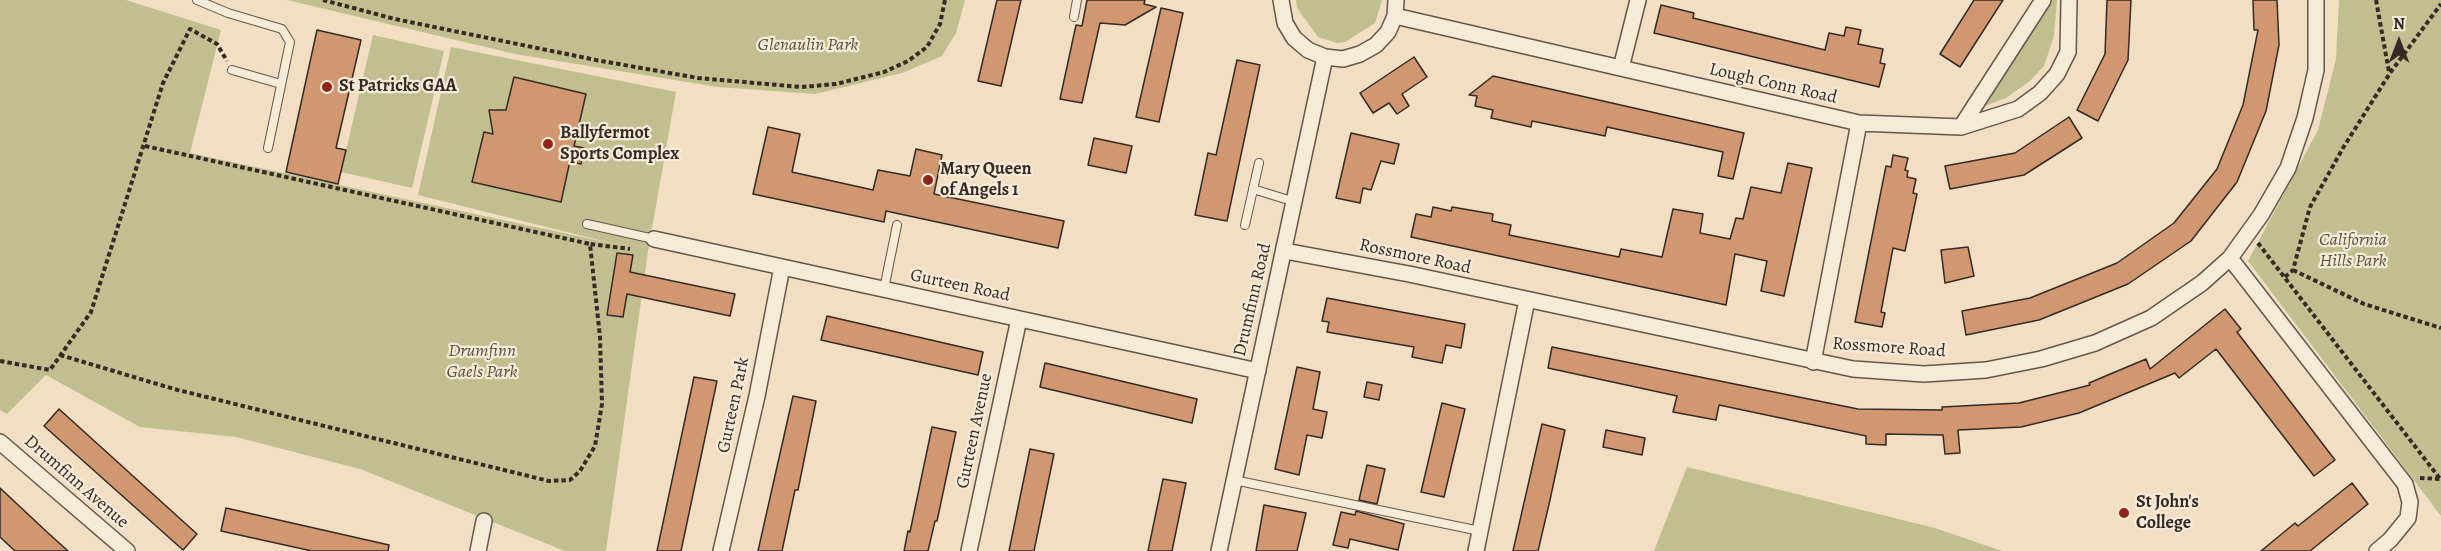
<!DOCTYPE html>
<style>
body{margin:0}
#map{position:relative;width:2441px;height:551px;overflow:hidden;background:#f1dec3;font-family:Alegreya,serif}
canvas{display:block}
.north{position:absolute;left:2369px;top:12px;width:60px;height:60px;-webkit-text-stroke:4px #f6ead8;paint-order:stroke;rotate:0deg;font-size:16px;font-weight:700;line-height:24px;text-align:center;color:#352a24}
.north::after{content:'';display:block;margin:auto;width:21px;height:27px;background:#352a24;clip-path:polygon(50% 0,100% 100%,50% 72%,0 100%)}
</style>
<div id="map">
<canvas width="2441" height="551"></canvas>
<div class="north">N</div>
</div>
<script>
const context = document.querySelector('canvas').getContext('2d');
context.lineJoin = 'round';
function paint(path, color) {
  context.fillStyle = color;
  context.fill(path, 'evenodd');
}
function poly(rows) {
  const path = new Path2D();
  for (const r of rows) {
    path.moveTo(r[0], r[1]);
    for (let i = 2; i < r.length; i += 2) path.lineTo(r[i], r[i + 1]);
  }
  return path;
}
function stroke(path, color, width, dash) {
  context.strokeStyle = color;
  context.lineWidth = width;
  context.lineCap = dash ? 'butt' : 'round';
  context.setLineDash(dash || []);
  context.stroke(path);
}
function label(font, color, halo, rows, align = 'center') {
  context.font = font + ' Alegreya,serif';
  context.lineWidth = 4.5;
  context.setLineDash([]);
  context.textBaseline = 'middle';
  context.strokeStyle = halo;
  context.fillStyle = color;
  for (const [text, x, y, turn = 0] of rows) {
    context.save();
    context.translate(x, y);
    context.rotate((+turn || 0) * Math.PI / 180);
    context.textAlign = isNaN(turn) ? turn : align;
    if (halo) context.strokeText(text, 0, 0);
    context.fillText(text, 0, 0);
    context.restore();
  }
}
paint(poly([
 [0,0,126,0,221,30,190,153,615,244,418,195,451,47,676,92,648,251,606,551,565,551,360,469,236,437,140,427,46,375,7,414,0,410],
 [287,0,965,0,956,33,942,56,902,73,815,94,718,87,515,54],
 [1296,0,1382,0,1375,23,1345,42,1337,43,1318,37,1297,8],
 [2051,0,2057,0,2054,36,2044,66,2030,81,2006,98,1982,107],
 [2339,0,2441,0,2441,516,2248,261,2318,130,2336,59],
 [373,35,444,51,412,188,341,172],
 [1687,467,1935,528,2002,551,1654,551]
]), '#c1bf8f');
const building = poly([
 [997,0,1021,0,1001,86,978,81,997,0],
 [1087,0,1145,0,1144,4,1156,7,1125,25,1100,23,1082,103,1060,99,1076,25,1082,26,1087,0],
 [1974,0,2003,0,1960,67,1940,54,1974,0],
 [2107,0,2131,0,2128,60,2098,121,2077,110,2105,54,2107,0],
 [2253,0,2277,0,2279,45,2266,111,2237,182,2191,241,2128,284,2039,320,1966,335,1962,311,2030,298,2117,263,2174,223,2217,169,2243,105,2258,30,2254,30,2253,0],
 [1661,5,1694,13,1693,18,1825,50,1829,33,1844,36,1846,27,1861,30,1858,44,1883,49,1880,63,1885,64,1879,87,1654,33,1661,5],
 [1161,8,1183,13,1159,122,1136,117,1161,8],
 [317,30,361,40,336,148,346,150,338,184,286,172,317,30],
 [1414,57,1427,77,1402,94,1409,106,1397,114,1389,103,1373,113,1360,93,1414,57],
 [1237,60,1260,65,1227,221,1195,215,1208,153,1216,155,1237,60],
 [1493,76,1744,133,1733,179,1718,176,1723,152,1607,127,1605,136,1532,121,1531,127,1491,118,1493,110,1475,106,1477,96,1469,95,1493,76],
 [514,77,586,94,574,146,584,148,581,164,570,161,561,202,472,182,484,132,493,134,489,110,506,110,514,77],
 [2069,117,2082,138,2024,175,1950,189,1945,166,2015,153,2069,117],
 [768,127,800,134,792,172,873,190,878,170,910,176,916,149,942,155,934,194,1064,221,1058,248,886,211,884,222,753,194,768,127],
 [1351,133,1399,144,1394,164,1381,161,1371,190,1363,188,1360,203,1336,198,1351,133],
 [1094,138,1132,146,1126,173,1088,165,1094,138],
 [1893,155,1908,158,1905,170,1908,171,1907,177,1916,179,1913,193,1917,194,1905,251,1893,248,1881,312,1885,313,1882,327,1855,322,1886,166,1891,167,1893,155],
 [1788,163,1812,168,1784,296,1761,291,1767,261,1735,254,1726,305,1411,237,1416,214,1431,217,1433,207,1451,211,1452,207,1493,214,1492,221,1511,225,1509,235,1619,257,1621,249,1662,257,1673,209,1703,214,1700,233,1730,239,1736,218,1743,219,1751,187,1781,193,1788,163],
 [1968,247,1974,276,1945,283,1941,250,1968,247],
 [617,253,633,255,630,272,735,294,730,316,627,294,623,317,607,315,617,253],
 [1327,298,1465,324,1461,348,1446,345,1442,363,1412,357,1414,347,1327,332,1329,322,1322,321,1327,298],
 [2225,309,2241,329,2237,332,2335,460,2314,476,2216,349,2179,378,2175,373,2079,413,2021,427,1958,430,1960,453,1945,454,1943,435,1886,434,1886,445,1866,444,1866,436,1719,405,1716,420,1673,412,1677,396,1548,368,1552,347,1858,409,1942,410,1942,407,2019,403,2090,385,2089,383,2146,359,2150,369,2225,309],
 [827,316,983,352,978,375,821,340,827,316],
 [1045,363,1197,399,1192,423,1040,387,1045,363],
 [1297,367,1320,372,1313,409,1327,412,1322,438,1307,435,1299,475,1275,469,1297,367],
 [694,377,717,381,706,433,681,551,657,551,694,377],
 [1367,382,1382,385,1379,400,1364,397,1367,382],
 [793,396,816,401,798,490,795,490,782,551,758,551,793,396],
 [1442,403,1465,409,1444,497,1421,492,1442,403],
 [59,409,197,534,183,550,44,426,59,409],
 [1542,424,1565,430,1550,500,1538,551,1513,551,1542,424],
 [932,427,956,432,937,521,935,521,928,551,904,551,908,531,910,532,932,427],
 [1606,430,1645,438,1642,455,1603,447,1606,430],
 [1030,449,1054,454,1034,551,1009,551,1030,449],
 [1367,465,1385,469,1377,504,1359,500,1367,465],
 [1163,479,1186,483,1172,551,1148,551,1163,479],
 [2352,483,2368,504,2310,551,2261,551,2295,523,2298,526,2352,483],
 [0,488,47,532,68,551,15,551,0,537,0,488],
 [1264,505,1306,513,1297,551,1256,551,1264,505],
 [226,508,389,545,388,551,312,551,221,531,226,508],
 [1356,511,1404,524,1398,550,1350,539,1348,548,1333,545,1341,512,1355,515,1356,511]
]);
paint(building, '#d09770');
stroke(building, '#352a24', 1.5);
const service = poly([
 [197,0,228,13,282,29,290,42,268,148],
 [1074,17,1077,0],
 [232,70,281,84],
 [1253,189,1295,202],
 [587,224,654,239],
 [1245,225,1259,163],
 [884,289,897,225],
 [1234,480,1480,531]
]);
const minor = poly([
 [1281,0,1285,23,1294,38,1308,50,1325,57,1343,59,1360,54,1376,45,1388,32,1395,16,1396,0],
 [1395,16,1859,123,1961,127,2018,109,2040,93,2057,74,2068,52,2069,0],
 [1621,68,1638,0],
 [1961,127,2043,0],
 [654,239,1258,371],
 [1285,251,1409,274,1853,369,1924,374,1986,370,2041,359,2095,343,2151,318,2202,283,2230,258,2261,215,2288,168,2305,118,2316,70,2316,0],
 [2230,258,2405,484,2410,502,2408,518,2390,540,2377,551],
 [1813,362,1859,123],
 [0,442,127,551],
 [478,551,484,521],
 [721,551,757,396,782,267],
 [969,551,1019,319],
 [1219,551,1325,57],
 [1476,551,1527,300]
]);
stroke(service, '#64574c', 10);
stroke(minor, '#64574c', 18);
stroke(poly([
 [323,0,395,19,596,60,698,78,801,87,836,84,884,72,908,61,927,47,940,24,945,0],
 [2376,0,2389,72],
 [145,146,590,244],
 [2258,243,2441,480],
 [2293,270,2364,304,2441,328],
 [2285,277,2293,270,2310,207,2343,148,2390,73,2441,4],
 [60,355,174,389,365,436,549,481,570,480,580,471,595,446,602,404,600,337,590,244,630,249],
 [0,361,50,370,91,312,163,83,190,29,217,44,227,61],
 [2420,478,2440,479]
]), '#352a24', 4, [4.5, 3]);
stroke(service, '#f6ead8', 8);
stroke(minor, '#f6ead8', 15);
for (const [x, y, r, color] of [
 [327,87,6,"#8f2418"],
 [548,144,6,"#8f2418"],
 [928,180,6,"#8f2418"],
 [2124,513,6,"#8f2418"]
]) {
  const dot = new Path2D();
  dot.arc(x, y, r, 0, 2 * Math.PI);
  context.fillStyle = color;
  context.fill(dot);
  stroke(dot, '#f6ead8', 2);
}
label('italic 18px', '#584f3f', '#f6ead8', [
 ["Glenaulin Park",808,46],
 ["California",2353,241],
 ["Hills Park",2353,262],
 ["Drumfinn",482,352],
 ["Gaels Park",482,373]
]);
label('18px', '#352a24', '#f6ead8', [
 ["Lough Conn Road",1773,84,13],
 ["Rossmore Road",1415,257,12],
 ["Gurteen Road",960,286,12],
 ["Drumfinn Road",1253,300,-77],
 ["Rossmore Road",1889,348,4],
 ["Gurteen Park",734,405,-78],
 ["Gurteen Avenue",975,431,-78],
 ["Drumfinn Avenue",76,482,41]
]);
label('bold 18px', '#352a24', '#f6ead8', [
 ["St Patricks GAA",339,87],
 ["Ballyfermot",560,134],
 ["Sports Complex",560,155],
 ["Mary Queen",940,170],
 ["of Angels 1",940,191],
 ["St John's",2136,503],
 ["College",2136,524]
], 'left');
</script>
